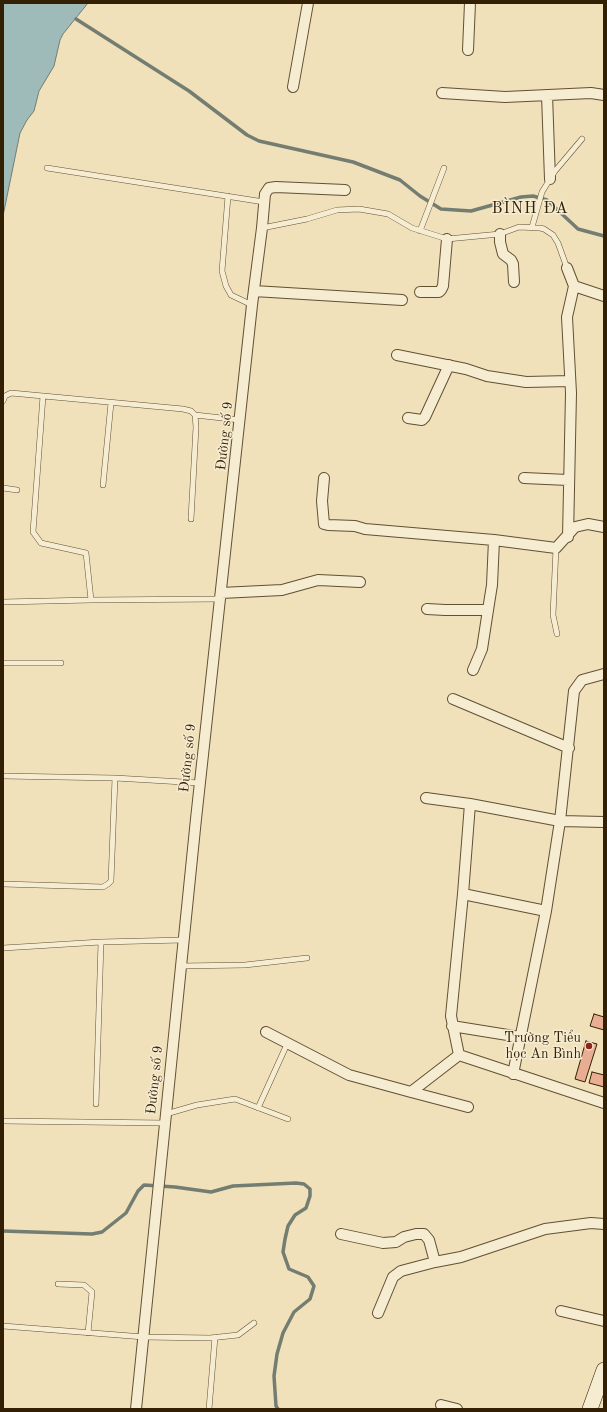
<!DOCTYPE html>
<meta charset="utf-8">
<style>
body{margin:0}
#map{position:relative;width:607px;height:1412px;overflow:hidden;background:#f0e1ba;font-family:"Old Standard TT",serif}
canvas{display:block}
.frame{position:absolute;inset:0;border:4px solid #321f04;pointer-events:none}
</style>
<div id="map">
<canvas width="607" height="1412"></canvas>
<div class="frame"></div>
</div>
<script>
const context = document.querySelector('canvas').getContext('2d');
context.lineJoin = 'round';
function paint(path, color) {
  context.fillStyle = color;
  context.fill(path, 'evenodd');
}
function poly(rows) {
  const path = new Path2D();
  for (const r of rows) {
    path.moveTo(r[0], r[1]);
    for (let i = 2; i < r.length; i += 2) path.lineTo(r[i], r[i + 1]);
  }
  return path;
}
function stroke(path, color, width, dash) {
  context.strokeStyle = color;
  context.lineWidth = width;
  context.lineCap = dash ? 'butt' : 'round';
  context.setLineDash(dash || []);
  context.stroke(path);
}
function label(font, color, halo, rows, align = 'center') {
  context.font = font + ' "Old Standard TT",serif';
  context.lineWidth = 3;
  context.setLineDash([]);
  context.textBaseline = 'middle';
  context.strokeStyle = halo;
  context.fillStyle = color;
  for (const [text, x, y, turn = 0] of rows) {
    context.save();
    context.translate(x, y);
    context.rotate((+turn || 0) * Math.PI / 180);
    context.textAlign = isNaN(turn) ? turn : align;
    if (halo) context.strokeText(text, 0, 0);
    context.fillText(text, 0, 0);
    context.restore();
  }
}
const water = poly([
 [3,3,88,3,63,34,60,40,54,66,39,91,34,111,27,120,20,133,3,216,3,3]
]);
paint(water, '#9ebbba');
stroke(water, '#737d71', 1);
stroke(poly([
 [76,19,189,91,247,135,259,141,353,162,400,180,420,196,441,209,471,211,521,197,533,196,547,200,578,229,604,236],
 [3,1231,92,1234,102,1232,126,1213,138,1191,144,1185,175,1187,211,1192,233,1186,296,1183,304,1184,310,1189,310,1196,306,1208,295,1215,288,1226,285,1239,283,1252,289,1269,308,1277,314,1286,310,1299,294,1312,283,1333,277,1354,274,1376,276,1406,278,1409]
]), '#737d71', 3.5);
const building = poly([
 [594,1014,604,1017,604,1030,590,1026,594,1014],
 [586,1041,597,1044,585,1082,575,1079,586,1041],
 [592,1072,604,1075,604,1087,589,1083,592,1072]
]);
paint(building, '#e8ad93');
stroke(building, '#321f04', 1);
const service = poly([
 [47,168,264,202],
 [228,196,222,271,226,286,231,295,252,305],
 [532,227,542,192,555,171,582,139],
 [262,228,307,219,337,210,359,209,388,214,412,228,447,239,500,234,519,227,540,228,544,229,553,235,558,243,567,268],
 [420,231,444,168],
 [43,396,33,532,41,543,86,553,91,600],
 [3,401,5,396,11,393,183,409,191,411,195,415,196,427,191,519],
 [195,415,240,420],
 [103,485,111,403],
 [3,488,17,490],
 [556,548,553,615,557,634],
 [3,602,91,600,220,599],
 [3,663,61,663],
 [3,776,115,778,200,783],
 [3,884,103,887,108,884,111,881,115,778],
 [3,948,101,942,183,940],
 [181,966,245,965,307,958],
 [96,1104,101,942],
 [258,1108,288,1042],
 [166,1114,197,1105,235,1099,288,1119],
 [3,1121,165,1123],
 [58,1284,84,1285,92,1292,88,1333],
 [3,1326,144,1337,210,1338,238,1335,254,1323],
 [209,1409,215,1337]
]);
const minor = poly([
 [468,50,470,3],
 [293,87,308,3],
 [442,93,505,97,591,93,604,95],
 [547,95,550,179],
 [500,234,500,242,503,254,511,260,513,264,514,282],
 [567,268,574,286,604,296],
 [254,291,402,300],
 [420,292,439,292,441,290,443,286,447,239],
 [397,355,466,369,487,376,526,382,570,381],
 [408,418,422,420,425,417,449,365],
 [324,478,322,501,324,524,328,525,355,526,365,529,494,540,556,548,575,527,588,524,604,527],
 [524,478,568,480],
 [568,537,571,393,567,317,574,286],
 [221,593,282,590,318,580,360,582],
 [427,609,445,610,488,610],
 [473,670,482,649,488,610,492,585,494,540],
 [453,699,569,748],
 [426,798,470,804,560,821,604,822],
 [470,804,463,894,451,1016,459,1055,604,1103],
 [463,894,546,911],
 [452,1026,520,1037],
 [266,1032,349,1075,411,1092,459,1055],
 [513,1074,546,911,560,821,574,691,582,680,604,674],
 [411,1092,468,1107],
 [341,1234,383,1243,396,1242,404,1237,416,1234,424,1234,429,1240,435,1262],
 [561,1311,604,1321],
 [378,1313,393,1277,401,1271,435,1262,461,1257,545,1229,591,1223,604,1224],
 [441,1405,457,1409],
 [136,1409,196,819,252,305,262,228,265,194,269,188,276,187,345,190]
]);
const secondary = poly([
 [590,1409,604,1370]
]);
stroke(service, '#625032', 6);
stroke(minor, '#625032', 12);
stroke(secondary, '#321f04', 16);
stroke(service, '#f5ecd2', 5);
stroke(minor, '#f5ecd2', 10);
stroke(secondary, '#f5ecd2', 15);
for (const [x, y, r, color] of [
 [589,1046,4,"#8f2418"]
]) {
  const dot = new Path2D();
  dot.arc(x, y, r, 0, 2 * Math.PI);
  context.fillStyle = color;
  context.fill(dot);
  stroke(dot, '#f5ecd2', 1.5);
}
label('14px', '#321f04', '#f5ecd2', [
 ["Đường số 9",225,436,-84],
 ["Đường số 9",188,758,-84],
 ["Đường số 9",155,1080,-84]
]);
label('14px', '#321f04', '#f5ecd2', [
 ["Trường Tiểu",581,1038],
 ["học An Bình",581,1054]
], 'right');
context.letterSpacing = '1px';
label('16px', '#321f04', '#f5ecd2', [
 ["BÌNH ĐA",530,209]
]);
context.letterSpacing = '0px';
</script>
